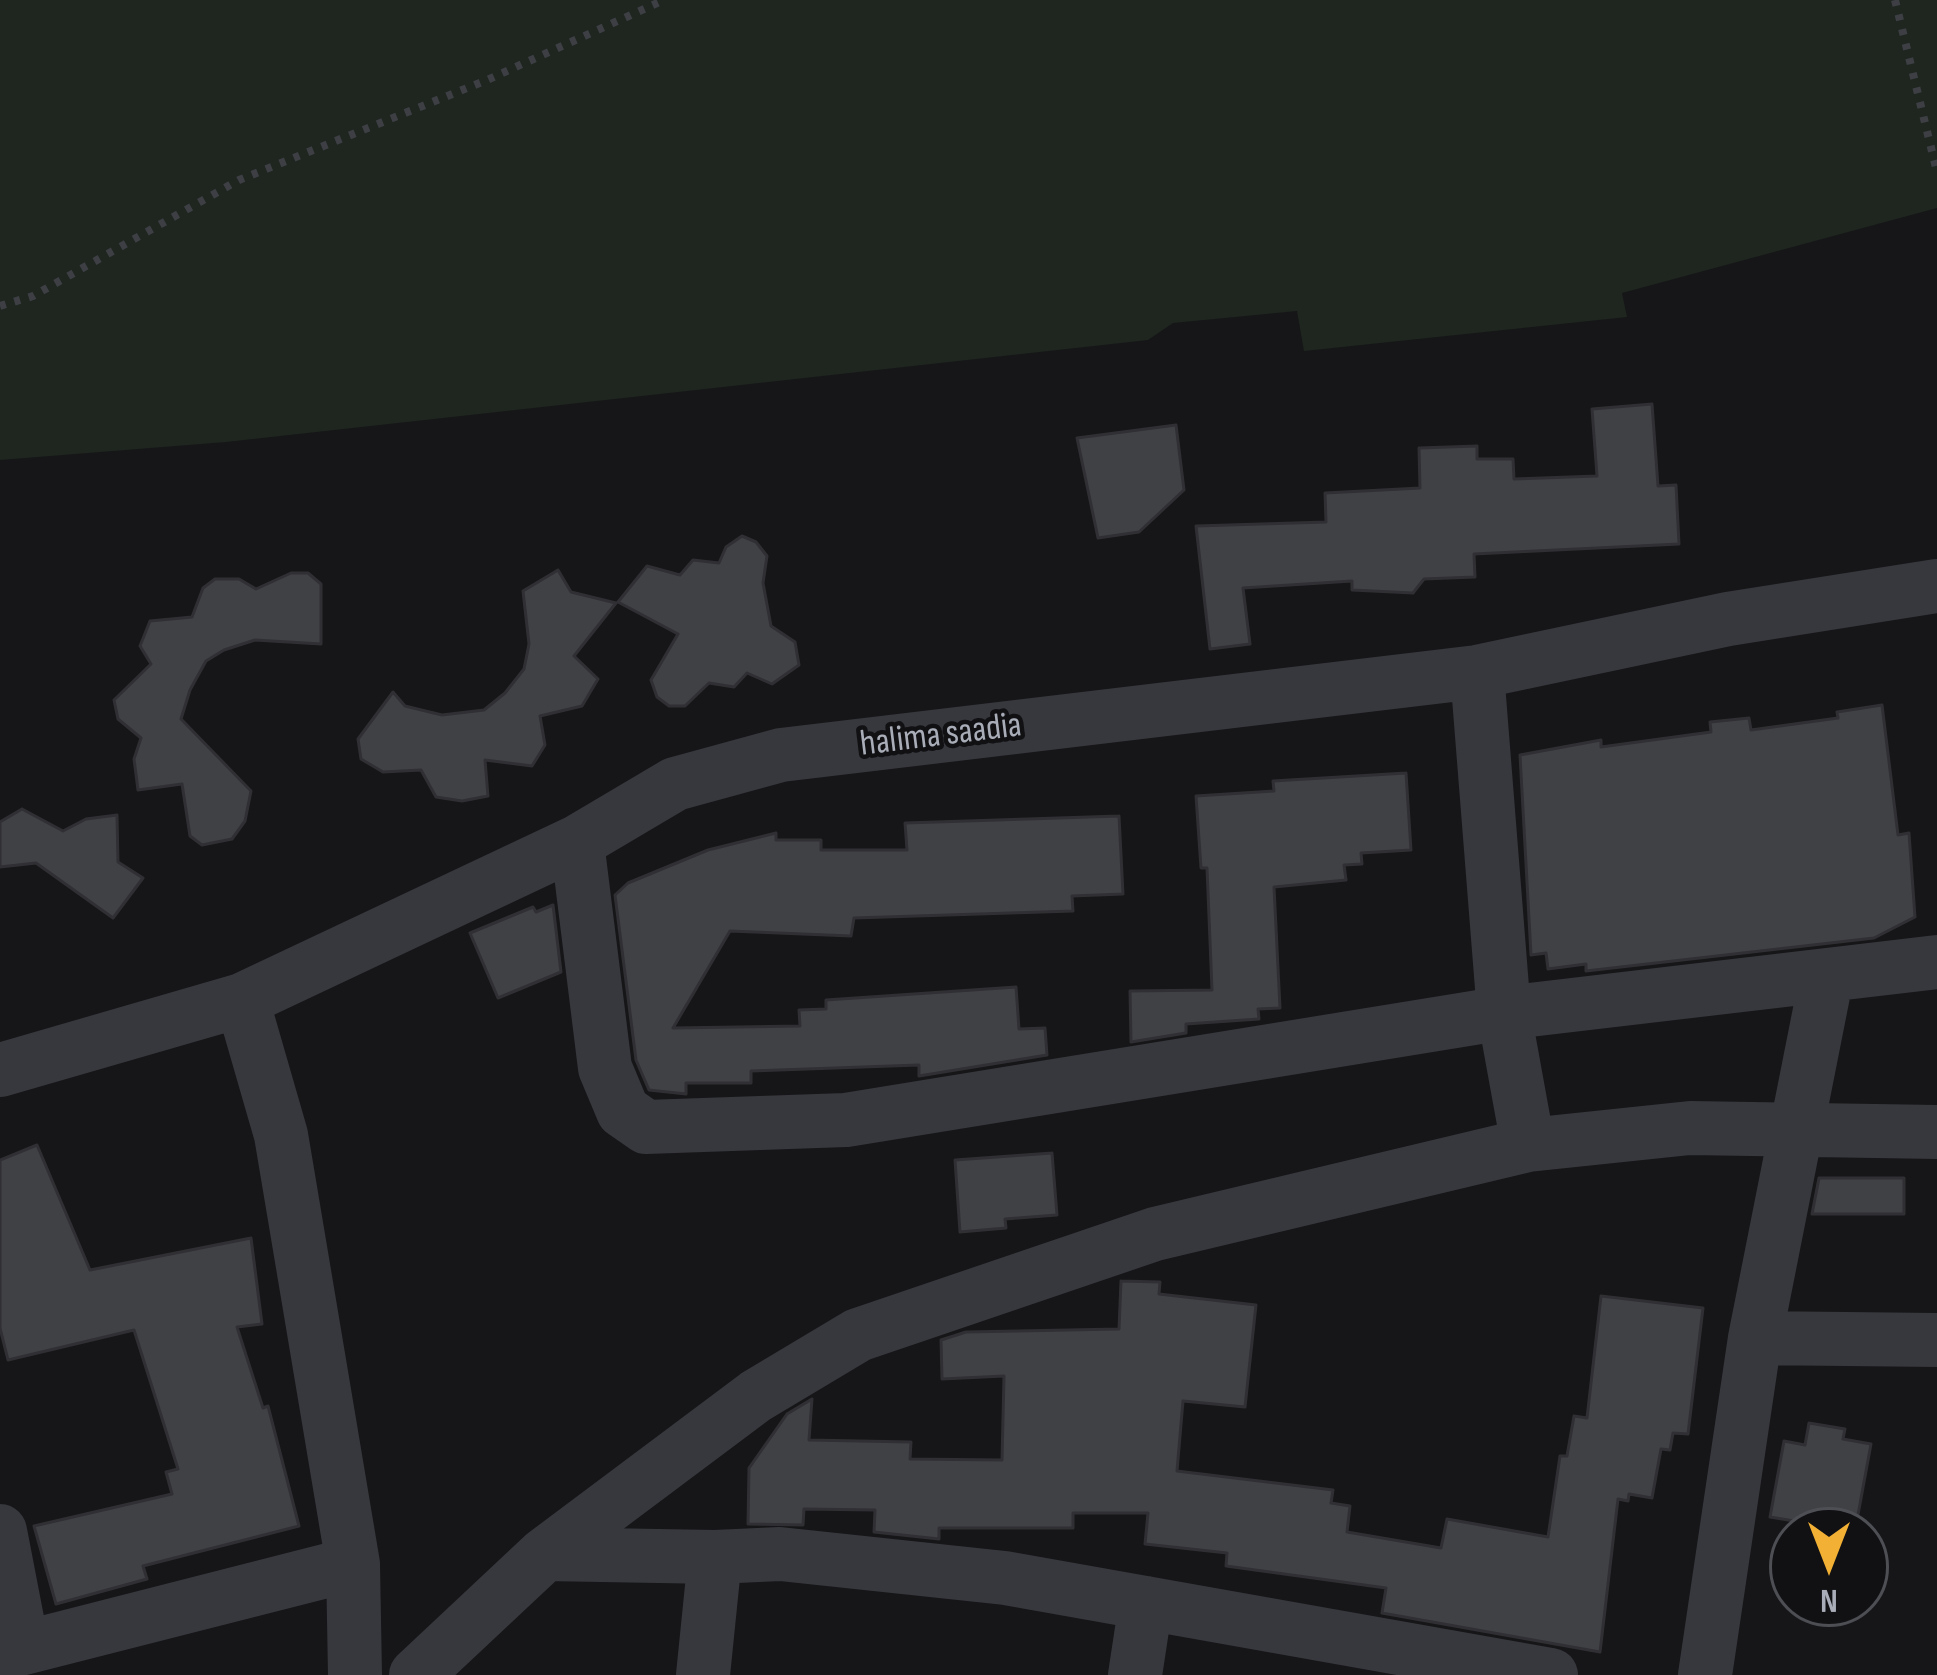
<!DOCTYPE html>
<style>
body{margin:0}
#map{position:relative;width:1937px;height:1675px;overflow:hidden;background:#161618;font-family:"Sofia Sans Condensed",sans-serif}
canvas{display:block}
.north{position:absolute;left:1769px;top:1507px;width:120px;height:120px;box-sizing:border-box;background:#111113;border:3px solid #4d4f55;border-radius:50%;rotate:180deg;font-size:33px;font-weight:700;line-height:48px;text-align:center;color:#a8adb8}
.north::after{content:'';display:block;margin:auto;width:42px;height:54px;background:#f2b134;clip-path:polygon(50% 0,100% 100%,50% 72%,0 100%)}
</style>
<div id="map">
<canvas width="1937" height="1675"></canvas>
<div class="north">N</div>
</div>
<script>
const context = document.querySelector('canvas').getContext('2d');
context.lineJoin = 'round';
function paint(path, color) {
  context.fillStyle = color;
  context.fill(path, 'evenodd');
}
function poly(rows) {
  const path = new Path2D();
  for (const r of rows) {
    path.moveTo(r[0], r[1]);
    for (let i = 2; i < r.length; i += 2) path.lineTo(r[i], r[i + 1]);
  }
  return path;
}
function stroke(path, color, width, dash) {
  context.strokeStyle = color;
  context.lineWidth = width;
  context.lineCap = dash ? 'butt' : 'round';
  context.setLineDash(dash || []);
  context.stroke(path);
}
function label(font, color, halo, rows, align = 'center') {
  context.font = font + ' "Sofia Sans Condensed",sans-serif';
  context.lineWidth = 9;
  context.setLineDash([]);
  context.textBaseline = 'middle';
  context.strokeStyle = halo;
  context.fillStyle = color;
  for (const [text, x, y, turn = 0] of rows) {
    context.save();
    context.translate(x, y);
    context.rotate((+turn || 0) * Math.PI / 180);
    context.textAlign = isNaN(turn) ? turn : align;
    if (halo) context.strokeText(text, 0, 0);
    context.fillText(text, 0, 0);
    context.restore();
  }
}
paint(poly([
 [0,0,1937,0,1937,208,1622,293,1627,317,1304,351,1297,311,1173,323,1148,340,226,442,0,460]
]), '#1e261f');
const building = poly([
 [1652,404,1658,486,1676,485,1679,544,1474,554,1475,577,1424,579,1413,593,1352,590,1352,581,1243,588,1250,644,1210,649,1196,526,1326,522,1325,493,1420,488,1419,448,1477,446,1477,459,1513,459,1514,479,1597,476,1592,409,1652,404],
 [1176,425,1184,490,1139,532,1098,538,1077,438,1176,425],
 [742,536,756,542,767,556,763,583,771,626,795,642,799,665,772,684,747,673,734,687,709,683,685,706,669,706,657,697,651,680,678,634,618,602,647,566,680,575,693,560,719,563,726,547,742,536],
 [558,570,571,592,616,603,574,656,598,679,582,706,540,716,545,745,532,766,485,760,488,796,462,801,436,797,421,770,383,772,361,759,358,739,393,692,405,706,442,715,484,710,505,693,524,669,529,644,523,591,558,570],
 [291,573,308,573,321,584,321,644,255,640,224,650,206,661,190,690,181,719,251,791,245,821,232,839,202,845,190,836,182,784,138,790,134,759,141,738,118,719,114,700,151,664,140,646,150,621,192,617,203,588,215,579,239,579,256,589,291,573],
 [1882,705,1898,835,1909,833,1915,917,1874,938,1586,971,1586,964,1548,969,1546,953,1531,955,1520,755,1601,740,1601,747,1711,732,1710,722,1749,718,1751,730,1838,718,1837,712,1882,705],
 [1406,773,1411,850,1361,853,1362,864,1344,865,1346,880,1274,887,1280,1008,1258,1009,1259,1019,1186,1024,1186,1033,1131,1042,1130,991,1212,990,1207,868,1201,868,1196,796,1274,791,1273,781,1406,773],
 [22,809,63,831,86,819,117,815,118,862,143,878,113,918,36,863,0,867,0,822,22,809],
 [1119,816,1123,894,1072,896,1073,911,854,918,851,936,730,931,673,1028,800,1026,799,1010,826,1009,826,1000,1016,987,1019,1029,1045,1028,1047,1055,919,1076,919,1065,751,1071,751,1083,686,1083,686,1094,649,1090,636,1060,615,895,628,883,708,850,776,833,776,840,821,840,821,850,907,850,905,823,1119,816],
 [553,905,561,972,498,998,470,933,533,907,536,912,553,905],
 [37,1145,90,1270,251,1238,262,1324,237,1327,263,1408,268,1406,299,1526,143,1566,147,1579,56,1604,34,1526,172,1494,166,1472,178,1469,134,1330,8,1360,0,1328,0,1160,37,1145],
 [1052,1153,1057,1215,1005,1219,1006,1228,960,1232,955,1160,1052,1153],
 [1819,1178,1904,1178,1904,1214,1812,1214,1819,1178],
 [1121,1281,1160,1282,1159,1294,1256,1305,1245,1407,1183,1401,1177,1471,1333,1490,1331,1503,1350,1506,1347,1532,1441,1548,1447,1519,1548,1537,1560,1456,1567,1456,1574,1416,1587,1418,1601,1296,1703,1308,1688,1434,1673,1433,1670,1450,1661,1449,1652,1498,1629,1494,1628,1501,1618,1499,1600,1652,1382,1613,1386,1588,1226,1566,1227,1553,1145,1544,1148,1513,1073,1513,1073,1528,939,1528,939,1539,874,1532,875,1510,804,1509,803,1525,748,1524,749,1468,787,1414,812,1399,809,1440,911,1442,910,1459,1002,1460,1004,1376,942,1379,941,1340,966,1332,1119,1329,1121,1281],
 [1809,1423,1845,1429,1843,1439,1871,1444,1855,1531,1770,1517,1784,1441,1805,1445,1809,1423]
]);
paint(building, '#404145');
stroke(building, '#303034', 3);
stroke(poly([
 [1895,0,1937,172],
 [0,306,33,296,239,180,487,80,664,0]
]), '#3d3f44', 8, [6, 9]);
stroke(poly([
 [1477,672,1504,1013,1528,1145],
 [577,842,605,1068,623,1111,646,1127,846,1120,1504,1013,1937,962],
 [242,1000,281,1135,353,1564,355,1675],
 [0,1070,242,1000,577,842,675,784,781,755,1477,672,1728,619,1937,586],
 [1755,1338,1937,1340],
 [0,1531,22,1645],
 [545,1554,715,1557],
 [0,1654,353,1564],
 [416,1675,545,1554,756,1396,858,1335,1155,1234,1528,1145,1690,1128,1937,1132],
 [703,1675,715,1557,780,1554,1005,1578,1551,1675],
 [1135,1675,1146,1603],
 [1705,1675,1755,1338,1827,975]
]), '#37383d', 54);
label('36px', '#a8adb8', '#111113', [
 ["halima saadia",941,736,-7]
]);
</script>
